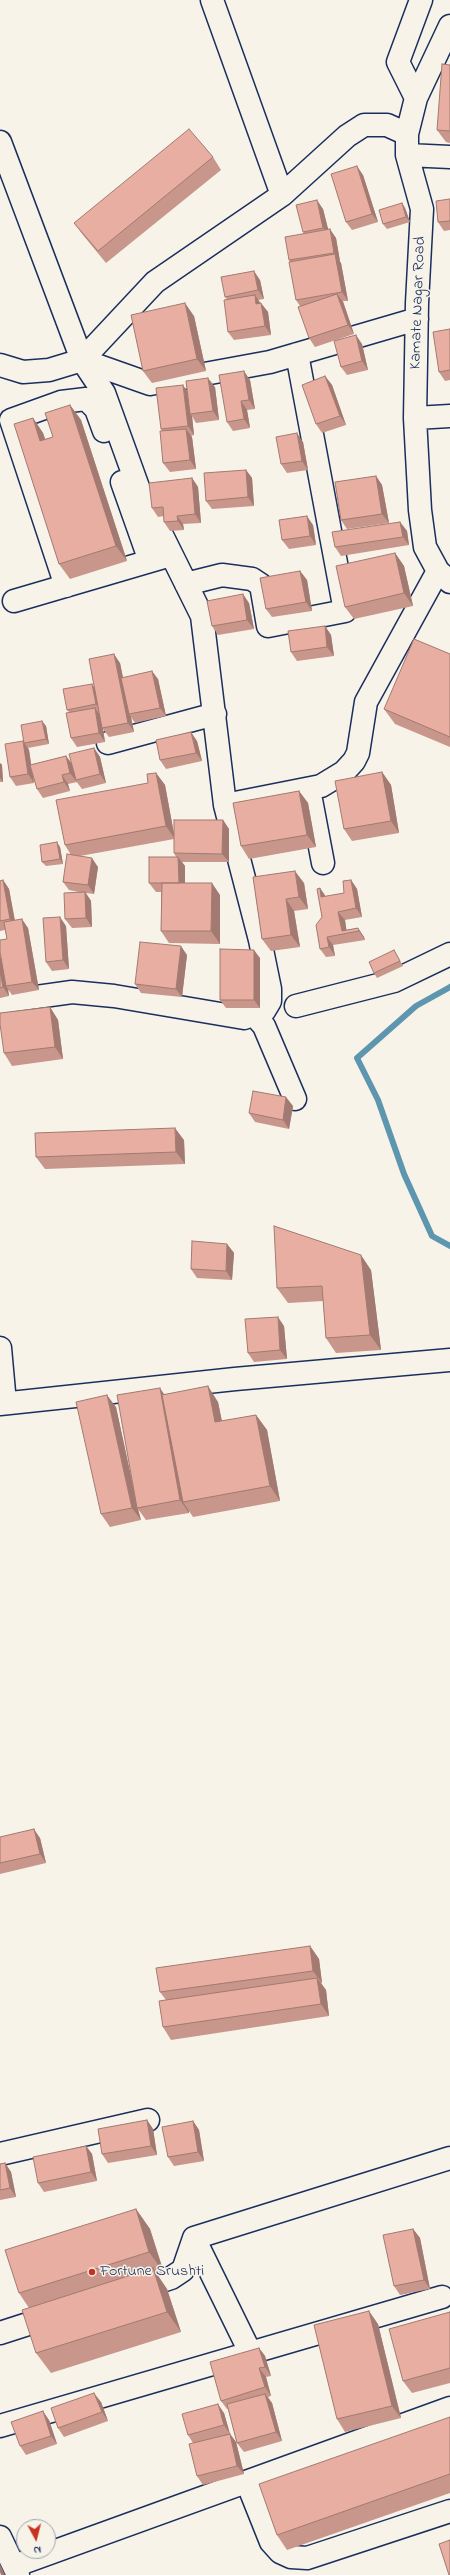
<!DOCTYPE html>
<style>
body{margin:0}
#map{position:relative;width:450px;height:2575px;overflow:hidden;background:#f7f3e8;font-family:"Indie Flower",sans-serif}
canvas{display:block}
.north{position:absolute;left:16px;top:2519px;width:40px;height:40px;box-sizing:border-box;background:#f7f3e8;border:1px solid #9fa5b1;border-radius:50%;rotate:173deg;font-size:11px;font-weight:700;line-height:16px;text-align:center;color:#1b2f5e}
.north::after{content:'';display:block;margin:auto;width:14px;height:18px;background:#c8321e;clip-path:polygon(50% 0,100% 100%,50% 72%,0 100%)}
</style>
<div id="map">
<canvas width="450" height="2575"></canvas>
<div class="north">N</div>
</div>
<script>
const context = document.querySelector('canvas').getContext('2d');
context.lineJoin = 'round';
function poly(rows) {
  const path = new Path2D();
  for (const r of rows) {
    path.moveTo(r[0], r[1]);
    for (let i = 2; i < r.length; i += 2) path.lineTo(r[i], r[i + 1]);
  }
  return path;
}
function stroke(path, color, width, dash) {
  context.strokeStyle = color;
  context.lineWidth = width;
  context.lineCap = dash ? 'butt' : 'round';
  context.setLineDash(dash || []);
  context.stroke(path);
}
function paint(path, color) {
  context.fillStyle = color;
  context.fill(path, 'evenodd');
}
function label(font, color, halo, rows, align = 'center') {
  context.font = font + ' "Indie Flower",sans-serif';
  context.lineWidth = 3;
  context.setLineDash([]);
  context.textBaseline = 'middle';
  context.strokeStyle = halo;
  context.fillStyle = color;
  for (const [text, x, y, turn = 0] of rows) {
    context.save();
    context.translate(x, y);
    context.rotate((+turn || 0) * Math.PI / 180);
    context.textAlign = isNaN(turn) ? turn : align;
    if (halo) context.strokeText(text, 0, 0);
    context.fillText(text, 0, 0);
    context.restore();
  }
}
stroke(poly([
 [450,987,416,1006,357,1058,378,1100,404,1174,432,1236,450,1246]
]), '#5d96ae', 6);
const minor = poly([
 [212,0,282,195],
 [450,26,416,98,407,134,407,155,422,209,417,303,415,418,420,510,425,547,438,571,450,582],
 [416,98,398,62,421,0],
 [0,142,82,360,104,393,138,487,202,616,225,805,260,940,270,989,270,1001,264,1011,244,1018,114,996,72,992,0,1002],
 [407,155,450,157],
 [82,360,150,384,270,362,417,319],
 [0,365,23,372,49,370,82,360,155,282,282,195,347,136,364,125,387,125,407,134],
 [415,418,450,416],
 [122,482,150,561],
 [186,584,222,575,252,579,261,585,268,626,345,611,297,354],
 [66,586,11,420,61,402,86,399,96,409,104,431],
 [14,601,164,557],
 [108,743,215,714],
 [309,789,323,863],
 [225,805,321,786,344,772,354,761,358,753,366,702,438,571],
 [296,1006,394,981,450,954],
 [255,1016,264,1026,295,1099],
 [0,1348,5,1403],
 [0,1404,235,1379,450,1360],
 [0,2154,148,2120],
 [194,2238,250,2352],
 [135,2290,171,2278,183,2270,194,2238,450,2158],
 [0,2333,56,2315],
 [0,2426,442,2297],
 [247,2482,271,2542,280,2552,291,2557,307,2558,450,2511],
 [0,2537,18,2575],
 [14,2566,450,2408]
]);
stroke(minor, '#1b2f5e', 25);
stroke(minor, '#f7f3e8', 22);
paint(poly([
 [450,65,450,143,446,142,437,130],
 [213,157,221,170,106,263,83,235,74,223],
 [363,175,378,222,352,230,346,222],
 [450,199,450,230,444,231,438,222],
 [402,203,405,208,410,222,387,229,383,224],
 [323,209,328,230,336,238,340,262,341,263,348,301,343,301,354,334,315,347,309,338,300,306,296,300,290,262,289,260,304,234,303,232],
 [260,280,264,299,258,300,268,312,271,335,234,340,228,332,227,299,225,297],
 [194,316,206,371,152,383,143,371],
 [450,329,450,380,445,381,439,372],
 [362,344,368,370,347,375,341,367],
 [325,376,332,385,346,425,322,433,316,424],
 [250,380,255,409,247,410,250,428,233,431,227,422],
 [215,387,219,420,196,423,192,416,194,435,191,436,192,437,196,469,170,472,163,463,162,431,161,429,187,391],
 [70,405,81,420,127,561,70,579,59,564,33,418,43,433,45,439,53,437],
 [303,442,308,470,287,473,281,464],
 [246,470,252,478,254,506,212,509,206,501],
 [376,476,382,485,389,523,347,529,341,520],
 [192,478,198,487,201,523,183,524,184,530,170,531,164,522,164,516,158,517,152,508],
 [400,522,407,531,409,545,341,556,335,547],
 [313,525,316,545,289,549,282,540],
 [395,553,404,566,413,606,354,619,345,607],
 [300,571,307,580,312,611,272,617,266,609],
 [249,603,254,629,218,635,212,626],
 [325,626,331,635,334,656,297,661,291,652],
 [450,654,450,747,395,724,384,709],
 [120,663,123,677,158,679,166,716,135,723,131,717,134,732,109,737,103,729,105,742,77,747,71,738,69,712,67,710,94,687],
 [46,726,49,744,28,748,29,750,31,765,66,756,72,764,94,748,100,757,106,783,82,789,76,781,77,782,68,784,70,791,43,798,37,789,33,776,34,783,16,786,10,777,24,743],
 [197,741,202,761,166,769,160,760],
 [0,763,2,765,3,782,0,782],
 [382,772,391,785,399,833,352,841,344,829],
 [156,773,165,785,174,834,223,820,229,829,229,862,182,862,185,866,185,883,220,895,220,944,169,943,161,931,161,892,156,892,149,883,176,857,174,853,174,839,80,856,98,867,94,894,86,893,91,901,92,927,72,928,65,919,79,892,69,890,63,882,71,855,65,845,148,783],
 [299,791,308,803,316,847,249,859,241,846],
 [60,847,63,864,46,866,42,862],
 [253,877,304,883,308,909,294,911,300,947,271,951,262,939],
 [3,880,9,889,15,920,28,928,39,990,12,995,8,989,9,996,0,998,0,956,1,957,7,939,5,930,0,931,0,881],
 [351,880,357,889,362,917,345,920,346,930,358,928,364,937,365,940,333,945,335,956,326,957,320,949,322,917,320,888,326,897,344,893],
 [66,926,69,969,52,971,46,962],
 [394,950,397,955,403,966,377,978,374,973],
 [187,955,182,997,141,993,135,984],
 [260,958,260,1008,226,1008,220,1000],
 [50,1007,58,1020,63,1059,12,1066,4,1053],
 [293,1106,289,1129,255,1122,249,1113],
 [184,1140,185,1164,45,1169,36,1157],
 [227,1244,234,1253,232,1280,197,1278,191,1269],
 [371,1270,381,1350,336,1353,326,1338,323,1301,288,1303,277,1288],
 [284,1326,287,1359,254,1362,248,1353],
 [164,1394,218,1402,222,1421,256,1415,267,1430,280,1501,193,1517,189,1511,189,1513,146,1520,138,1509,141,1520,110,1527,101,1514,116,1407,134,1492],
 [0,1837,40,1838,46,1863,0,1874],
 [310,1946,319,1959,322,1983,321,1983,326,1990,329,2016,171,2040,163,2027,166,2000,160,1992],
 [147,2120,153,2129,157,2155,108,2163,102,2154],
 [193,2121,199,2130,204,2161,174,2166,168,2157],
 [86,2146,92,2154,97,2181,44,2192,38,2183],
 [5,2163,11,2172,16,2197,0,2200,0,2164],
 [136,2209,150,2229,164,2273,157,2275,167,2289,181,2332,51,2373,36,2353,29,2308,19,2293],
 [413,2229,420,2238,430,2289,400,2295,394,2286],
 [450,2312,450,2383,412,2393,403,2381],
 [378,2324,401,2418,345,2432,337,2419],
 [259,2348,265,2356,271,2376,266,2377,271,2396,268,2397,272,2403,282,2441,244,2452,237,2443,228,2409,227,2409,221,2401],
 [101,2402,108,2421,64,2437,58,2428],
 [224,2413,230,2434,236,2442,244,2474,203,2485,197,2476,193,2443,188,2435],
 [450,2417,450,2493,287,2550,277,2535],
 [49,2420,57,2444,26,2455,20,2446]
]), '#c8968b');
paint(poly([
 [357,166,363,175,378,222,372,214],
 [317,200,323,209,330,236,323,228],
 [402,203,405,208,410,222,406,217],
 [330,229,336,238,340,261,334,253],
 [335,254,341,263,348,301,342,292],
 [254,271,260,280,264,299,258,290],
 [337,294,343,302,354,334,348,325],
 [255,295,261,304,256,304],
 [185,303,194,316,206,371,197,359],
 [261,303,268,312,271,335,265,326],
 [356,335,362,344,368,370,362,361],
 [244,371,250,380,255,409,249,400],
 [325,376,332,385,346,425,340,416],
 [208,378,215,387,219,420,213,411],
 [183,385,189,394,190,414,192,416,194,435,188,426],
 [241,401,247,410,250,428,244,419],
 [70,405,81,420,127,561,116,546],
 [33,418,43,433,51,456,40,441],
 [186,429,192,437,196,469,190,460],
 [297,433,303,442,308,470,302,461],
 [246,470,252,478,254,506,248,497],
 [376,476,382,485,389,523,382,514],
 [192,478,198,487,201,523,195,514],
 [177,516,183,524,184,530,178,521],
 [307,516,313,525,316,545,310,536],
 [400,522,407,531,409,545,403,537],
 [395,553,404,566,413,606,404,593],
 [300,571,307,580,312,611,306,602],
 [243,594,249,603,254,629,247,620],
 [325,626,331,635,334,656,327,647],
 [114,654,120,663,130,714,129,714,131,717,134,732,128,723],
 [152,671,158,679,166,716,160,708],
 [92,684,98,693,102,713,96,704],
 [95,708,101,717,105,742,99,733],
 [42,721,46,726,49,744,46,739],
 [191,732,197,741,202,761,196,753],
 [23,741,29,750,34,783,28,774],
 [94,748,100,757,106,783,100,774],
 [66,756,72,764,77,782,70,773],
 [0,763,2,765,3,782,0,778],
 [382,772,391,785,399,833,391,821],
 [156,773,165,785,175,839,166,826],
 [62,775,68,784,70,791,64,782],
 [299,791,308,803,316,847,307,835],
 [223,820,229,829,229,862,222,854],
 [57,842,60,847,63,864,60,859],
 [178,857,185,866,185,892,179,883],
 [92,858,98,867,94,894,88,885],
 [295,871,304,883,308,909,299,897],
 [3,880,9,889,16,928,10,919],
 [351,880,357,889,362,917,356,908],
 [212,883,220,895,220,944,211,931],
 [320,888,326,897,321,897],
 [85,892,91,901,92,927,86,918],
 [286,899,294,911,300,947,291,935],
 [338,912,345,920,347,933,342,931],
 [60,917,66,926,69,969,63,960],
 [22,919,28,928,39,990,32,982],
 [358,928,364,937,365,940,359,931],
 [327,937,333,945,335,956,329,947],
 [181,946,187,955,182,997,176,989],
 [254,950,260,958,260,1008,254,1000],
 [0,956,2,958,6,986,8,989,9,996,3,987,0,971],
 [50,1007,58,1020,63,1059,55,1047],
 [286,1097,293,1106,289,1129,283,1120],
 [175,1128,184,1140,185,1164,176,1152],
 [227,1244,234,1253,232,1280,226,1271],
 [361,1255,371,1270,381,1350,370,1335],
 [278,1317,284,1326,287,1359,280,1350],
 [208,1386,218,1402,225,1437,215,1422],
 [160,1388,168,1400,183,1502,189,1511,189,1513,180,1500],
 [107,1395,116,1407,138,1508,137,1508,138,1509,141,1520,132,1508],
 [256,1415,267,1430,280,1501,270,1486],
 [34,1829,40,1838,46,1863,40,1854],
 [310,1946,319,1959,322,1983,313,1971],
 [317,1978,326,1990,329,2016,321,2004],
 [147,2120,153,2129,157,2155,151,2146],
 [193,2121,199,2130,204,2161,198,2152],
 [86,2146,92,2154,97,2181,91,2172],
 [5,2163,11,2172,16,2197,10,2188],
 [136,2209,150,2229,164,2273,149,2252],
 [413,2229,420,2238,430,2289,424,2280],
 [153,2268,167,2289,181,2332,167,2312],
 [369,2311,378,2324,401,2418,392,2406],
 [259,2348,265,2356,271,2376,265,2367],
 [259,2368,266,2377,271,2396,265,2387],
 [94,2393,101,2402,108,2421,102,2412],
 [265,2394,272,2403,282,2441,276,2432],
 [218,2404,224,2413,230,2434,224,2425],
 [43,2411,49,2420,57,2444,51,2436],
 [230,2434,236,2442,244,2474,237,2466],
 [0,2564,5,2575,1,2575,0,2572]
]), '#a27a71');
const building = poly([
 [442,64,450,65,450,131,437,130,442,64],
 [189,129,213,157,98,251,74,223,189,129],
 [357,166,372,214,346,222,331,174,357,166],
 [450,199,450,221,438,222,436,201,450,199],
 [317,200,323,228,303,232,296,205,317,200],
 [402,203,406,217,383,224,379,210,402,203],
 [330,229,334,253,289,260,285,237,330,229],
 [335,254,342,292,296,300,289,262,335,254],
 [254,271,258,290,225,297,221,277,254,271],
 [337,294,348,325,309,338,298,307,337,294],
 [255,295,256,304,261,303,265,326,228,332,224,300,255,295],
 [185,303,197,359,143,371,131,315,185,303],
 [450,329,450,370,439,372,433,332,450,329],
 [356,335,362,361,341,367,334,341,356,335],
 [244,371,249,400,241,401,244,419,227,422,219,375,244,371],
 [325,376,340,416,316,424,302,385,325,376],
 [208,378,213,411,190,414,186,381,208,378],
 [183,385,188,426,161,429,156,388,183,385],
 [70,405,116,546,59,564,14,424,33,418,40,441,53,437,45,413,70,405],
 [186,429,190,460,163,463,160,431,186,429],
 [297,433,302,461,281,464,276,437,297,433],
 [246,470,248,497,206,501,204,473,246,470],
 [376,476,382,514,341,520,335,482,376,476],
 [192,478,195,514,177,516,178,521,164,522,163,507,152,508,149,483,192,478],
 [307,516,310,536,282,540,279,520,307,516],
 [400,522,403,537,335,547,332,532,400,522],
 [395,553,404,593,345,607,336,566,395,553],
 [300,571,306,602,266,609,260,578,300,571],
 [243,594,247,620,212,626,207,601,243,594],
 [325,626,327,647,291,652,288,631,325,626],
 [414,639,450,654,450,737,384,709,414,639],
 [114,654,128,723,102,728,89,659,114,654],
 [152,671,160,708,129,714,121,678,152,671],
 [92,684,96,704,67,710,63,689,92,684],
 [95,708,99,733,71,738,66,713,95,708],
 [42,721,46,739,24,743,21,725,42,721],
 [191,732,196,753,160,760,156,740,191,732],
 [23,741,28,774,10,777,5,744,23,741],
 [94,748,100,774,76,780,69,754,94,748],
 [66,756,70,773,62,775,64,782,37,789,30,765,66,756],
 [382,772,391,821,344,829,335,781,382,772],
 [156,773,166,826,65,845,56,800,148,783,147,774,156,773],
 [299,791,307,835,241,846,233,803,299,791],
 [174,820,223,820,222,854,174,853,174,820],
 [57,842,60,859,42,862,40,845,57,842],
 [67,854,92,858,88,885,63,882,67,854],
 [149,857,178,857,179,883,149,883,149,857],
 [295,871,299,897,286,899,291,935,262,939,253,877,295,871],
 [3,880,10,919,0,921,0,881,3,880],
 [351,880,356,908,338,912,342,931,358,928,359,931,327,937,329,947,320,949,316,925,322,917,317,889,320,888,321,897,344,893,343,881,351,880],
 [162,883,212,883,211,931,161,931,162,883],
 [85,892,86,918,65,919,64,893,85,892],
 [60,917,63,960,46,962,43,918,60,917],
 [22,919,32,982,6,986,0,952,0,940,7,939,4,922,22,919],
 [140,942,181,946,176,989,135,984,140,942],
 [220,949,254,950,254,1000,220,1000,220,949],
 [394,950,400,961,374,973,369,962,394,950],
 [0,971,3,987,0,988,0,971],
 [50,1007,55,1047,4,1053,0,1024,0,1013,50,1007],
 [253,1091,286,1097,283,1120,249,1113,253,1091],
 [175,1128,176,1152,36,1157,35,1133,175,1128],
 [274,1226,361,1255,370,1335,326,1338,322,1286,277,1288,274,1226],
 [192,1241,227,1244,226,1271,191,1269,192,1241],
 [278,1317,280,1350,248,1353,245,1319,278,1317],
 [208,1386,215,1422,256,1415,270,1486,183,1502,162,1395,208,1386],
 [160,1388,180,1500,137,1508,117,1395,160,1388],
 [107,1395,132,1508,101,1514,76,1402,107,1395],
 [34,1829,40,1854,0,1863,0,1837,34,1829],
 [310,1946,313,1971,160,1992,156,1968,310,1946],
 [317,1978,321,2004,163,2027,159,2001,317,1978],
 [147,2120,151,2146,102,2154,98,2129,147,2120],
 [193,2121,198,2152,168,2157,162,2127,193,2121],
 [86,2146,91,2172,38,2183,33,2157,86,2146],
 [5,2163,10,2188,0,2190,0,2164,5,2163],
 [136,2209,149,2252,19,2293,5,2250,136,2209],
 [413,2229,424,2280,394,2286,383,2235,413,2229],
 [153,2268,167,2312,36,2353,22,2310,153,2268],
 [369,2311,392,2406,337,2419,314,2325,369,2311],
 [450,2312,450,2368,403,2381,389,2329,450,2312],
 [259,2348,265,2367,259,2368,265,2387,221,2401,210,2362,259,2348],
 [94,2393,102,2412,58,2428,51,2408,94,2393],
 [265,2394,276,2432,237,2443,227,2404,265,2394],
 [218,2404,224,2425,188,2435,182,2414,218,2404],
 [43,2411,51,2436,20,2446,11,2422,43,2411],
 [450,2417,450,2474,277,2535,259,2484,450,2417],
 [230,2434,237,2466,197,2476,189,2444,230,2434],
 [450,2540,450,2575,449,2575,439,2544,450,2540]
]);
paint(building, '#e8aea2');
stroke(building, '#a27a71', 1);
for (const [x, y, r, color] of [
 [92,2272,4,"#c8321e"]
]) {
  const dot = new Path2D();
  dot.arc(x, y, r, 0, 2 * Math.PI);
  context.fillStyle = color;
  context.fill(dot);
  stroke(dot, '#f7f3e8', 1.5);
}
label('16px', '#1b2f5e', '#f7f3e8', [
 ["Kamate Nagar Road",419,303,-88]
]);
label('16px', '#1b2f5e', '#f7f3e8', [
 ["Fortune Srushti",100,2272]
], 'left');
</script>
